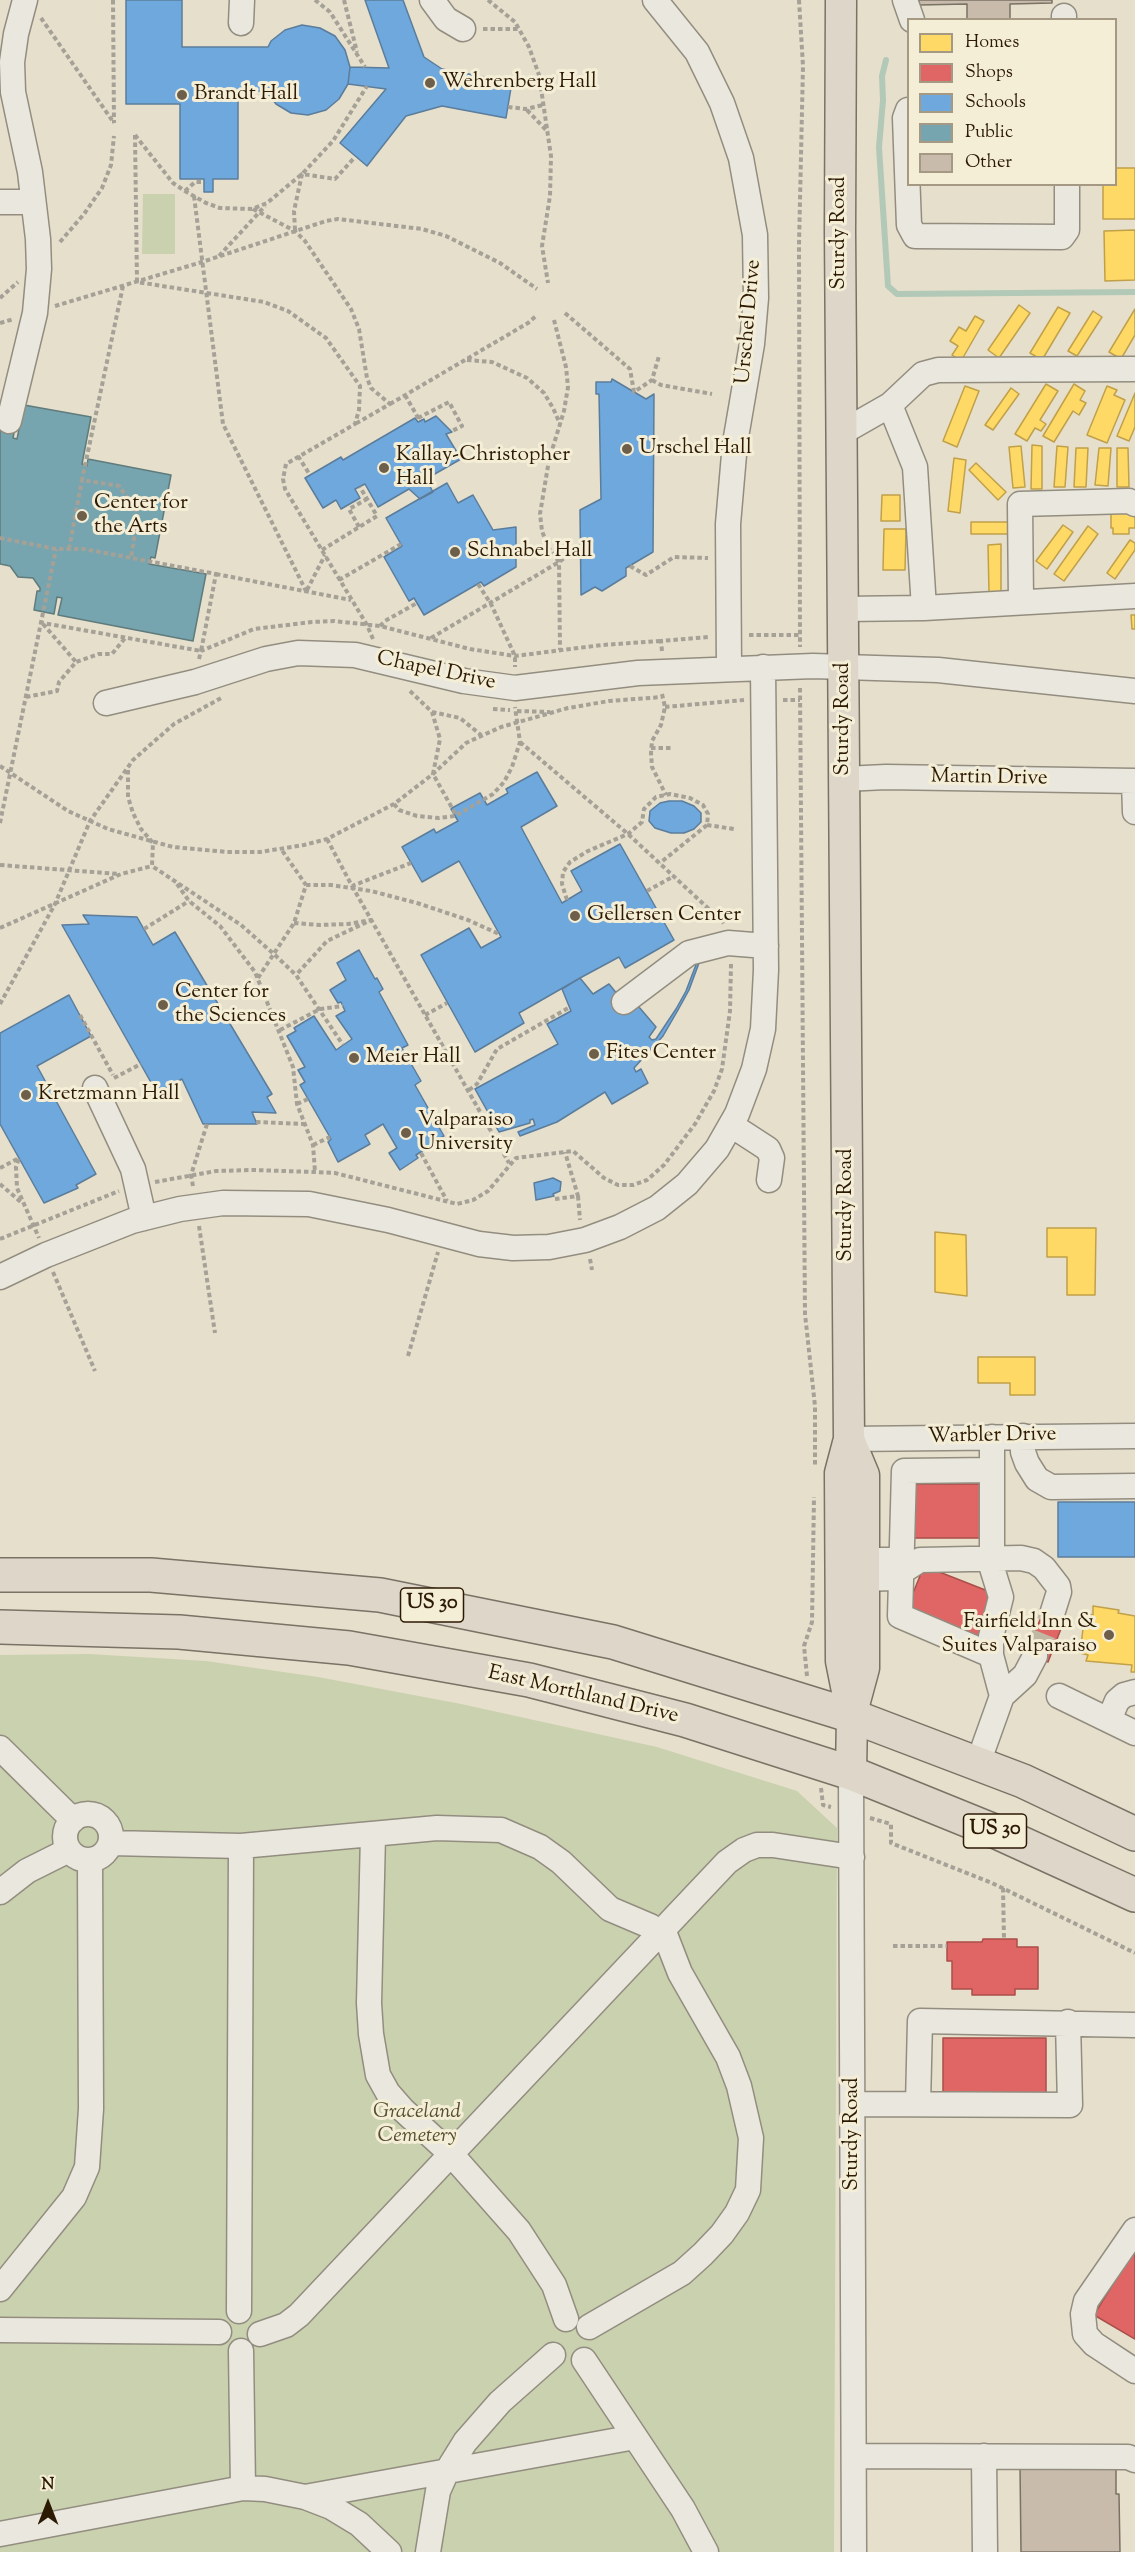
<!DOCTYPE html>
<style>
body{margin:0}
#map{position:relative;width:1135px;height:2552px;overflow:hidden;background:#e6dfcc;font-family:"Sorts Mill Goudy",serif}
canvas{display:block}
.legend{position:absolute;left:907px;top:18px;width:210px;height:168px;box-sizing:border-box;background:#f5eed7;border:2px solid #a59983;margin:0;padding:8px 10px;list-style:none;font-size:18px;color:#2c1a04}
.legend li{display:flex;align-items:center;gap:12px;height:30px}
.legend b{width:30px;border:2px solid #a59983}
.north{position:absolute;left:18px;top:2474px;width:60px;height:60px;-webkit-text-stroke:4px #f5eed7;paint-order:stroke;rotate:0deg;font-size:16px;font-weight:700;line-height:24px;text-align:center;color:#2c1a04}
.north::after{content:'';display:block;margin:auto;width:21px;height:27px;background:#2c1a04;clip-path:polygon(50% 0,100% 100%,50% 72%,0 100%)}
</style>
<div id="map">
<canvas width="1135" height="2552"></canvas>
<ul class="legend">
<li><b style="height:16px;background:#ffd966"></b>Homes</li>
<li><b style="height:16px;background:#e06666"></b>Shops</li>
<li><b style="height:16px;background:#6fa8dc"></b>Schools</li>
<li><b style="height:16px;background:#76a5af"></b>Public</li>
<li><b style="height:16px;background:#c9bbac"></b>Other</li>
</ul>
<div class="north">N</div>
</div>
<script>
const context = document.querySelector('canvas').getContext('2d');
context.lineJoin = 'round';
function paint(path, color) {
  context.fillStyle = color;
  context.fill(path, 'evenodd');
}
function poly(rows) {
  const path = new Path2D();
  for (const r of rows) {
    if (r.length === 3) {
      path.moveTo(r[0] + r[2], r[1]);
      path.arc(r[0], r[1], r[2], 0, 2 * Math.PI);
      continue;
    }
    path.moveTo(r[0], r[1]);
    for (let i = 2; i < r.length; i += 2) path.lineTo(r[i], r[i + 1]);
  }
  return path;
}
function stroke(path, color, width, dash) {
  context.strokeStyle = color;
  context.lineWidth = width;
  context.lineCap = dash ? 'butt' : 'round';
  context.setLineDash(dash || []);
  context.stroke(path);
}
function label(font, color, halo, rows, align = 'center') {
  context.font = font + ' "Sorts Mill Goudy",serif';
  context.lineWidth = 6;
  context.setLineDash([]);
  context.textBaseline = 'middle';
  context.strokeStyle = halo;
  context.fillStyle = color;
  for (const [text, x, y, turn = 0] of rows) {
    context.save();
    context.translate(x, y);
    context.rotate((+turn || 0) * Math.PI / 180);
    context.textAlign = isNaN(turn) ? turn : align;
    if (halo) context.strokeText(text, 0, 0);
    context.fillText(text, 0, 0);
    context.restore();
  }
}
paint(poly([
 [143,194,175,194,175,254,142,254],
 [89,1654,206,1661,318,1677,461,1704,657,1747,797,1791,837,1828,834,2552,0,2552,0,1655]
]), '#cad1af');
const homes = poly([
 [1116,168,1135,168,1135,219,1103,219,1103,184,1116,184,1116,168],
 [1135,230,1135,280,1105,281,1104,231,1135,230],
 [1019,305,1030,313,999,358,988,350,1019,305],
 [1058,307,1070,313,1042,360,1030,353,1058,307],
 [1135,309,1135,335,1121,359,1109,352,1135,309],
 [1093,311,1102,317,1077,356,1068,351,1093,311],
 [975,316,984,321,961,361,952,355,958,346,950,341,959,327,966,331,975,316],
 [1046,384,1058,391,1040,420,1046,424,1041,431,1035,428,1027,441,1015,434,1046,384],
 [1074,384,1085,391,1080,400,1086,403,1079,415,1073,411,1054,442,1043,436,1074,384],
 [965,386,979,391,957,447,943,441,965,386],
 [1107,386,1117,390,1114,395,1125,400,1107,443,1087,435,1107,386],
 [1011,388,1019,394,993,430,985,425,1011,388],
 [1135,393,1135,427,1129,441,1117,436,1135,393],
 [1032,445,1042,446,1042,489,1031,489,1032,445],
 [1021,446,1025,487,1013,488,1009,447,1021,446],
 [1057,446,1068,447,1065,487,1054,487,1057,446],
 [1076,448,1088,448,1086,487,1074,487,1076,448],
 [1099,448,1111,448,1108,486,1095,485,1099,448],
 [1117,448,1128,448,1129,487,1117,487,1117,448],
 [954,458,966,460,960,513,948,511,954,458],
 [976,463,1006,492,998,500,969,470,976,463],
 [882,495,900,495,900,521,881,521,882,495],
 [1111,510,1135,510,1135,528,1129,528,1129,534,1113,534,1113,528,1111,528,1111,510],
 [971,522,1013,522,1013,534,971,534,971,522],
 [1063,525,1073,532,1047,569,1036,561,1063,525],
 [1088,526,1098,534,1064,581,1054,574,1088,526],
 [884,529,906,529,905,570,883,570,884,529],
 [1130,540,1135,543,1135,550,1115,579,1107,573,1130,540],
 [1001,544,1001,592,989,592,988,545,1001,544],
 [1131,615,1135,615,1135,629,1132,629,1131,615],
 [1047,1228,1096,1228,1095,1295,1067,1295,1067,1257,1047,1257,1047,1228],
 [935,1232,966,1235,967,1296,935,1292,935,1232],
 [978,1357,1035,1357,1035,1395,1010,1395,1010,1383,978,1383,978,1357],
 [1093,1606,1119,1610,1118,1613,1135,1616,1135,1672,1131,1672,1132,1665,1086,1661,1088,1655,1080,1653,1085,1613,1093,1615,1093,1606]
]);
paint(homes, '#ffd966');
stroke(homes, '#c0a049', 1.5);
const shops = poly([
 [909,1484,984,1484,984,1538,909,1538,909,1484],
 [924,1566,998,1595,979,1642,905,1613,924,1566],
 [1045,1608,1066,1616,1048,1662,1026,1653,1045,1608],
 [983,1939,1017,1939,1017,1947,1038,1947,1038,1989,1015,1989,1015,1995,972,1995,972,1989,952,1989,952,1961,947,1961,947,1942,982,1942,983,1939],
 [943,2038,1046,2038,1046,2097,943,2097,943,2038],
 [1135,2248,1135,2339,1094,2315,1135,2248]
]);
paint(shops, '#e06666');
stroke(shops, '#aa4f49', 1.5);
const schools = poly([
 [126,0,182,0,182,47,268,47,271,41,285,30,302,25,320,28,335,36,345,50,350,67,348,84,339,99,326,110,308,115,291,113,276,104,266,91,238,91,238,179,213,179,213,192,204,192,204,179,180,179,180,104,126,104,126,0],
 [365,0,403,0,424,57,442,69,512,82,506,118,442,106,406,116,367,166,340,143,386,89,348,84,350,67,389,68,365,0],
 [612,379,646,399,654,394,653,552,626,568,626,576,602,591,595,587,581,595,580,510,601,499,599,394,596,394,596,382,611,382,612,379],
 [436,416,452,432,446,434,461,459,426,479,433,492,420,499,409,489,378,507,365,484,355,489,360,498,341,509,336,500,323,508,305,478,341,457,343,460,415,418,418,422,424,419,425,422,436,416],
 [447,483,458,503,473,495,493,530,516,527,516,567,484,586,481,582,424,615,414,598,409,601,384,557,402,546,386,518,447,483],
 [537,772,557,806,521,827,562,903,582,891,571,871,620,844,674,940,625,968,619,957,580,978,519,1013,524,1023,475,1052,421,955,469,928,481,948,501,937,459,861,422,882,402,847,434,829,436,833,458,821,451,809,452,808,480,793,487,805,508,793,506,789,537,772],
 [669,801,682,801,694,806,701,813,701,822,694,829,684,833,671,833,655,828,649,821,650,811,660,803,669,801],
 [83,915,137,917,153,945,175,932,272,1094,267,1097,276,1113,252,1112,257,1124,203,1124,182,1079,157,1093,62,925,89,924,83,915],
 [359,950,375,979,377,978,383,989,379,992,408,1045,402,1048,421,1081,415,1085,444,1136,440,1138,442,1141,429,1150,427,1148,416,1155,418,1158,400,1170,389,1153,397,1148,383,1124,365,1135,370,1144,338,1162,328,1142,331,1139,300,1085,305,1082,298,1070,305,1067,287,1036,296,1031,294,1028,314,1016,336,1050,352,1039,336,1016,345,1011,341,1002,338,1003,330,990,346,980,337,963,359,950],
 [697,962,699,963,689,990,678,1010,663,1036,634,1068,636,1072,641,1069,648,1083,612,1104,605,1092,557,1122,520,1136,518,1132,535,1125,533,1119,530,1120,530,1123,499,1132,475,1089,558,1044,547,1024,571,1011,562,989,580,978,593,994,609,984,627,1006,633,1000,656,1027,649,1037,652,1040,656,1039,676,1009,686,991,697,962],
 [69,995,91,1036,37,1066,96,1174,76,1185,78,1188,44,1203,0,1124,0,1033,69,995],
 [553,1178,561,1182,560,1191,553,1194,554,1196,536,1200,534,1183,553,1178],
 [1058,1502,1135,1502,1135,1557,1058,1557,1058,1502]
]);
paint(schools, '#6fa8dc');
stroke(schools, '#5b7d9b', 1.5);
const public = poly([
 [24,405,91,417,82,464,87,466,88,459,171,475,155,558,151,557,149,564,206,574,193,641,58,615,62,598,57,597,54,614,34,610,37,591,40,591,40,588,33,578,18,577,10,566,0,564,0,420,16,423,13,438,17,439,24,405]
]);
paint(public, '#76a5af');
stroke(public, '#607b7c', 1.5);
stroke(poly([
 [886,60,882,76,883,100,879,147,888,286,897,294,1135,292]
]), '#b2c9b7', 6);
const building = poly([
 [919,0,1052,0,1052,3,1010,4,1010,20,967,20,967,4,919,5,919,0],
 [1116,2464,1116,2494,1119,2494,1120,2552,1021,2552,1020,2465,1116,2464]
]);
paint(building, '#c9bbac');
stroke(building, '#797265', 1.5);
stroke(poly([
 [1035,1656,1053,1611]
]), '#c1b8a4', 24, [24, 12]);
const minor = poly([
 [432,0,446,19,463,29],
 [655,0,697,52,722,103,741,158,755,235,756,298,752,344,735,443,728,524,729,668],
 [905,0,912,20],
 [1064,16,1064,20],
 [241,23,242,0],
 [908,110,905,118,909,225,915,236,1062,237,1067,230,1067,184],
 [0,202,33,202],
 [890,405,915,467,924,608],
 [9,421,35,313,39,269,38,239,30,172,13,92,12,62,16,34,25,0],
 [841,433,890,405,923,374,938,370,1135,369],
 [1021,602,1020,504,1129,501,1135,504],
 [843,609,924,608,1135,596],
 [106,703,195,682,266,659,298,653,355,655,464,681,515,688,638,673,813,666,938,670,1135,691],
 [844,779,886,777,1135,781],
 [1134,781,1135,812],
 [624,1002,689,953,728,943,766,946],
 [95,1088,133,1169,144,1218],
 [731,1125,768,1149,772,1158,769,1180],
 [0,1277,46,1255,132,1221,180,1209,223,1203,309,1204,388,1220,479,1244,513,1248,549,1247,585,1240,620,1227,657,1208,687,1184,717,1149,737,1114,754,1069,763,1029,766,970,763,667],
 [1023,1436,1023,1452,1027,1463,1037,1479,1051,1487,1135,1486],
 [849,1439,1135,1436],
 [864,1560,892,1560,903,1570],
 [864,1579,892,1578,920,1560,1021,1558,1034,1561,1044,1568,1058,1586,1059,1592,1053,1611],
 [991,1655,900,1616,904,1471,992,1470],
 [1002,1696,1025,1675,1035,1656],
 [1059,1696,1135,1733],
 [1109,1720,1117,1701,1124,1695,1135,1692],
 [0,1748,73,1820],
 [978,1763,1002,1696,991,1655,991,1637,1001,1597,992,1568,992,1437],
 [851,1773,854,2552],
 [88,1837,23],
 [373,1835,369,2003,371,2034,378,2075,388,2093,402,2109,451,2154,519,2231,554,2285,566,2319],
 [111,1843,241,1846,437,1828,501,1830,540,1847,561,1862,610,1909,650,1926,666,1937,680,1973,728,2057,739,2086,751,2138,748,2190,737,2213,722,2234,703,2254,682,2273,589,2327],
 [0,1892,27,1871,69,1850],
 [853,2104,1070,2105,1068,2022],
 [918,2104,920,2021,1135,2025],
 [1135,2230,1086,2301,1083,2314,1085,2334,1094,2344,1135,2371],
 [0,2289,74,2197,87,2167,91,2109,90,1861],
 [239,2311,241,1846],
 [0,2330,219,2332],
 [260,2334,286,2325,299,2315,727,1862,744,1850,757,1845,773,1845,852,1857],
 [241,2351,243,2488],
 [584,2360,683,2509,706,2552],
 [854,2456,1128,2457,1135,2460],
 [984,2456,985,2552],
 [305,2497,635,2437],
 [0,2534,243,2488,265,2489,305,2497,331,2507,359,2524,389,2552],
 [428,2552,438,2491,447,2471,465,2442,500,2402,553,2355]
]);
const major = poly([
 [841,0,840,231,849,1439,840,1473,841,1661,852,1716,851,1773],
 [849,1439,864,1475,864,1668,854,1705]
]);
const highway = poly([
 [0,1575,151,1575,380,1595,613,1642,852,1716,1023,1781,1135,1834],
 [0,1627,179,1632,349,1648,529,1680,685,1720,851,1773,999,1833,1135,1895]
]);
stroke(minor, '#938d80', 27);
stroke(major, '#797265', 33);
stroke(highway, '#797265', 36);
stroke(poly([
 [113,0,114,123],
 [315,0,330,12,365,67],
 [344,0,357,52],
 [488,0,515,22,529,47,539,75,551,156,550,196,542,246,548,283],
 [799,0,803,66,799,245,800,647],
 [41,18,114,123],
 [483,29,518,29],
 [508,107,526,109,543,105],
 [527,110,548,132],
 [135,135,137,282,264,302,288,311,326,338,360,386,359,410,355,424,286,464,283,479,285,489,367,625,373,639],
 [135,135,173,183,185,191,206,203,220,208,252,209,267,203,302,174,333,141,367,86],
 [185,191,195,182,204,182],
 [194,196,223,424,306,591],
 [253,209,295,231,305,241,351,309,359,329,367,378,371,388,390,404,355,424],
 [295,230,294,211,302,174,335,179,355,157],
 [60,242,84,214,102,188,111,165,114,136],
 [219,256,265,206],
 [123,286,82,480,119,486,138,513,131,558],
 [0,298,18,282],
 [55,306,202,262,326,221,338,219,422,229,446,236,500,263,537,289],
 [565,313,630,369,634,392,652,380,659,356],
 [554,320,566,367,568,387,564,411,549,460,540,514,542,531,548,547,559,562,560,650],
 [0,323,14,319],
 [467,360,492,362,527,378,544,393,553,408,560,424],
 [652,380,661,385,712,394],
 [405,395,420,421],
 [390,404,528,323,537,315],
 [418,418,449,402,462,426,452,431],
 [298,456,310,475],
 [359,527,349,509,367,499],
 [0,538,56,549,84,549,216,574,201,651,43,623],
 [69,549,82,480],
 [322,550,377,516,360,487],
 [630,566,646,575,674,557,708,558],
 [216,574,351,600],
 [339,580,401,544],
 [478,584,491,604,515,656,515,667],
 [307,590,325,555],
 [43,624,76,662],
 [380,626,385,621,417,603],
 [749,635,799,635],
 [431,638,559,562,580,546],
 [662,651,661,641,709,637],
 [199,659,201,651,254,629,312,622,334,621,380,626,470,649,515,656,602,645,661,641],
 [800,688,805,1314,815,1406,815,1465],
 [410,691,432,712,440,739,433,774,456,815],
 [662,694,665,707,661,725,652,741,651,753,652,767,666,795],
 [26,697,57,691,59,682,76,662,99,654,112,654,125,638],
 [783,700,800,700],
 [665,707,744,700],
 [493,709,510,710],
 [517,711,550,712],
 [432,712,460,718,481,735],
 [520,742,628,834,724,923],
 [651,748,672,748],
 [0,766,68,811,108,829,173,847,227,852,260,852,304,845,327,839,394,804,433,774,466,743,501,727,568,708,609,701,662,697],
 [128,770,128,797,133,813,141,829,153,843,152,866,241,925,275,955,296,975,343,1045],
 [394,804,399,810,417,816,439,818,455,816,493,794,504,782,512,767,520,742,515,707],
 [0,823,56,549],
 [707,825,734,829],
 [327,839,352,886,411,863],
 [0,865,119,874],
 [177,884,189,901,220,926,255,972,293,1067,297,1104,313,1145,315,1172],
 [306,885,331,885,371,891,417,903,468,920,499,934],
 [352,886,509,1163],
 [647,891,674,876],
 [567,900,562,884,563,872,570,862,588,851,628,834,642,822,644,809,656,797,670,794,690,798,703,805,708,814,707,825,660,863],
 [294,923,320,925,348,924,371,920,327,941,296,975],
 [0,928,121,874,152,866],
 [144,929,189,901],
 [258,978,294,923,306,885,281,849],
 [0,1004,55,904,90,821,133,760,174,724,223,697],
 [80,1015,113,1075],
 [425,1015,447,1003],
 [280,1030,320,1009,343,1006],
 [114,1078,141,1064],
 [469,1090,477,1084,497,1049,570,1007],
 [297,1104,308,1099],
 [256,1122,304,1124],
 [313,1145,330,1137],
 [421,1153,447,1201],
 [0,1168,19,1158,16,1167,17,1188,39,1238],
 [155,1182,216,1171,253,1170,315,1172,335,1173,457,1204,473,1200,488,1191,516,1158,573,1151,604,1178,618,1185,633,1185,647,1180,664,1165,695,1124,714,1091,722,1069,730,1011,731,964],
 [0,1184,22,1203],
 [193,1186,191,1175,207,1124],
 [578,1196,580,1220],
 [555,1199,578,1196,565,1152],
 [199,1226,215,1333],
 [0,1239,119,1191],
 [590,1259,592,1270],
 [53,1272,95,1371],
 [408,1356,438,1252],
 [807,1676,804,1646,812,1622,814,1497],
 [821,1788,823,1805,831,1807],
 [870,1818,891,1824,891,1843,992,1883,1135,1953],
 [1003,1888,1004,1939],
 [893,1946,947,1946]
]), '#a5a197', 4, [4.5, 3]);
stroke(minor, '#eae8de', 24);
stroke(major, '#ded6c9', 30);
stroke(highway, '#ded6c9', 33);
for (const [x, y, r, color] of [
 [430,83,6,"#6d5f4a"],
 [182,95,6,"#6d5f4a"],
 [627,449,6,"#6d5f4a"],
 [384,468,6,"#6d5f4a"],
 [82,516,6,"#6d5f4a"],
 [455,552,6,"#6d5f4a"],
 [575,916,6,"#6d5f4a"],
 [163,1005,6,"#6d5f4a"],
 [594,1054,6,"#6d5f4a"],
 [354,1058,6,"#6d5f4a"],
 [26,1095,6,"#6d5f4a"],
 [406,1133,6,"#6d5f4a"],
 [1109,1635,6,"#6d5f4a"]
]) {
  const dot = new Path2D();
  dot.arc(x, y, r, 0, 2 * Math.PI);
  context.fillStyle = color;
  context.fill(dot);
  stroke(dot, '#f5eed7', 2);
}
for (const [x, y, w] of [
 [432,1605,63],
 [995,1831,63]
]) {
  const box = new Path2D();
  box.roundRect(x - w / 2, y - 17, w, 34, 4.5);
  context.fillStyle = '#f5eed7';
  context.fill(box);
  stroke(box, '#2c1a04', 1.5);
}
label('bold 20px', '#2c1a04', null, [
 ["US 30",432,1605],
 ["US 30",995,1831]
]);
label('21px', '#2c1a04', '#f5eed7', [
 ["Wehrenberg Hall",442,83],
 ["Brandt Hall",194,95],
 ["Urschel Hall",639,449],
 ["Kallay-Christopher",396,456],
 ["Hall",396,480],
 ["Center for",94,504],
 ["the Arts",94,528],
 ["Schnabel Hall",467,552],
 ["Gellersen Center",587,916],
 ["Center for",175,993],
 ["the Sciences",175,1017],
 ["Fites Center",606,1054],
 ["Meier Hall",366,1058],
 ["Kretzmann Hall",38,1095],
 ["Valparaiso",418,1121],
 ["University",418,1145],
 ["Fairfield Inn &",1097,1623,"right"],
 ["Suites Valparaiso",1097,1647,"right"]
], 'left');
label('21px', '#2c1a04', '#f5eed7', [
 ["Sturdy Road",840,233,-90],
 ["Urschel Drive",750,322,-85],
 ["Chapel Drive",436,672,12],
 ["Sturdy Road",844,719,-90],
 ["Martin Drive",989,779,1],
 ["Sturdy Road",847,1205,-90],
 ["Warbler Drive",992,1437,-1],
 ["East Morthland Drive",583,1696,13],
 ["Sturdy Road",853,2134,-90]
]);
label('italic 21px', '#554e30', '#f5eed7', [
 ["Graceland",417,2113],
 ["Cemetery",417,2137]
]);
</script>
